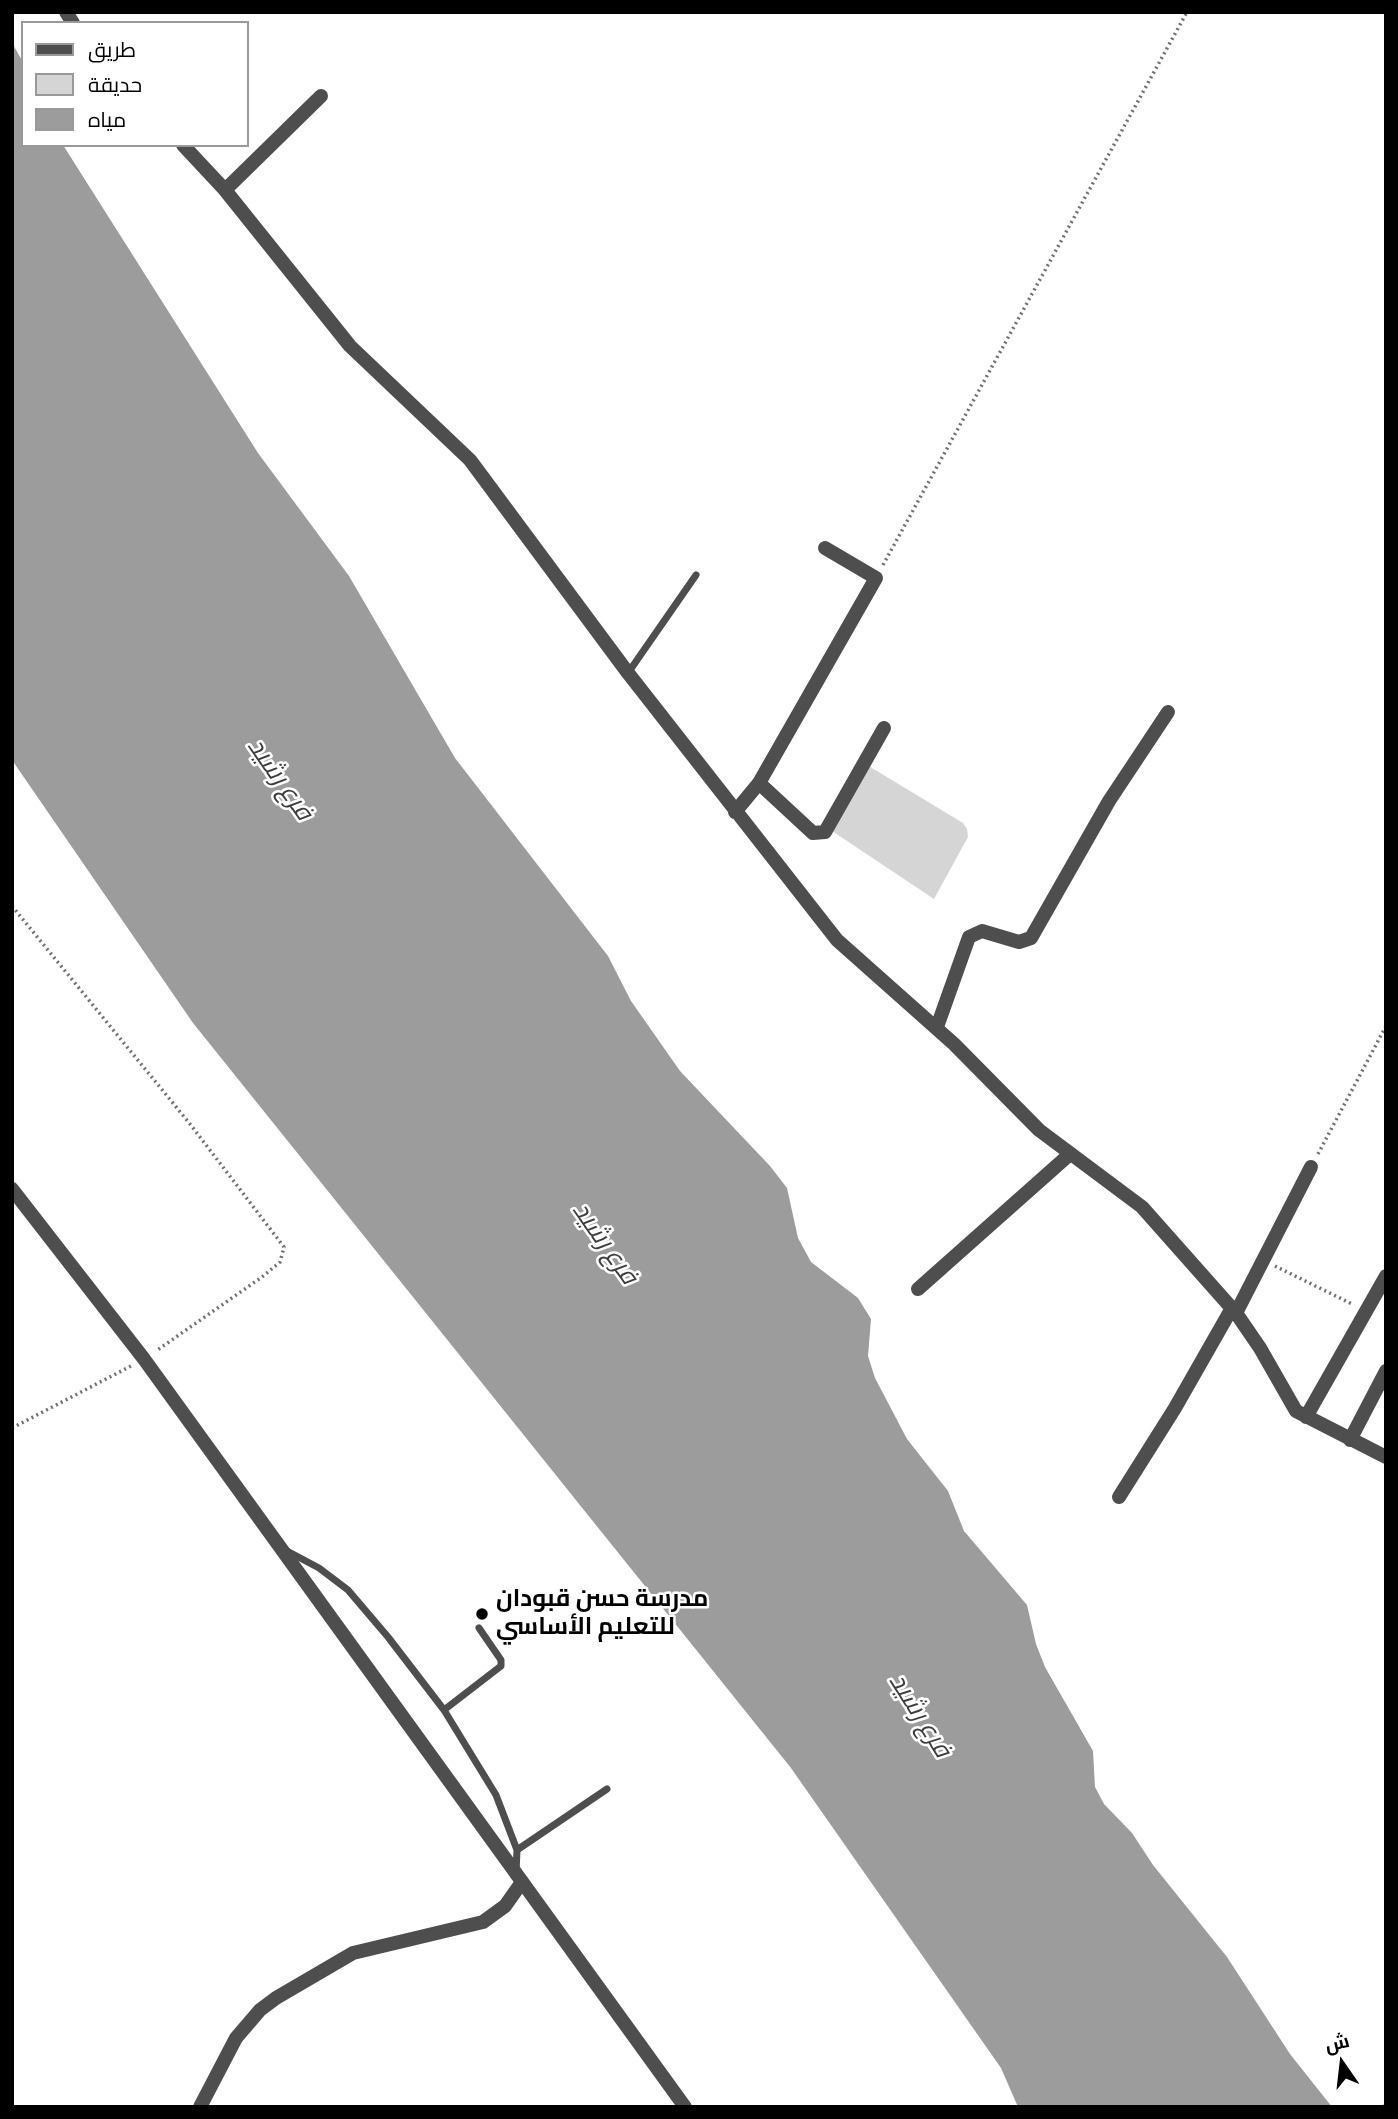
<!DOCTYPE html>
<meta charset="utf-8">
<style>
body{margin:0}
#map{position:relative;width:1398px;height:2119px;overflow:hidden;background:#fff;font-family:"Titillium Web",Cairo,sans-serif}
canvas{display:block}
.frame{position:absolute;inset:0;border:14px solid #000;pointer-events:none}
.legend{position:absolute;left:21px;top:21px;width:228px;height:126px;box-sizing:border-box;background:#fff;border:2px solid #999;margin:0;padding:9px 12px;list-style:none;font-size:21px;color:#000}
.legend li{display:flex;align-items:center;gap:14px;height:35px}
.legend b{width:35px;border:2px solid #999}
.north{position:absolute;left:1307px;top:2028px;width:70px;height:70px;-webkit-text-stroke:5px #fff;paint-order:stroke;rotate:346deg;font-size:19px;font-weight:700;line-height:28px;text-align:center;color:#000}
.north::after{content:'';display:block;margin:auto;width:24px;height:32px;background:#000;clip-path:polygon(50% 0,100% 100%,50% 72%,0 100%)}
</style>
<div id="map">
<canvas width="1398" height="2119"></canvas>
<div class="frame"></div>
<ul class="legend">
<li><b style="height:9px;background:#4e4e4e"></b>طريق</li>
<li><b style="height:19px;background:#d5d5d5"></b>حديقة</li>
<li><b style="height:19px;background:#9c9c9c"></b>مياه</li>
</ul>
<div class="north">ش</div>
</div>
<script>
const context = document.querySelector('canvas').getContext('2d');
context.lineJoin = 'round';
function paint(path, color) {
  context.fillStyle = color;
  context.fill(path, 'evenodd');
}
function poly(rows) {
  const path = new Path2D();
  for (const r of rows) {
    path.moveTo(r[0], r[1]);
    for (let i = 2; i < r.length; i += 2) path.lineTo(r[i], r[i + 1]);
  }
  return path;
}
function stroke(path, color, width, dash) {
  context.strokeStyle = color;
  context.lineWidth = width;
  context.lineCap = dash ? 'butt' : 'round';
  context.setLineDash(dash || []);
  context.stroke(path);
}
function label(font, color, halo, rows, align = 'center') {
  context.font = font + ' "Titillium Web",Cairo,sans-serif';
  context.lineWidth = 5;
  context.setLineDash([]);
  context.textBaseline = 'middle';
  context.strokeStyle = halo;
  context.fillStyle = color;
  for (const [text, x, y, turn = 0] of rows) {
    context.save();
    context.translate(x, y);
    context.rotate((+turn || 0) * Math.PI / 180);
    context.textAlign = isNaN(turn) ? turn : align;
    if (halo) context.strokeText(text, 0, 0);
    context.fillText(text, 0, 0);
    context.restore();
  }
}
paint(poly([
 [867,765,963,823,967,829,968,837,934,899,829,829]
]), '#d5d5d5');
paint(poly([
 [12,43,23,62,23,145,63,145,258,453,349,576,455,758,608,956,631,1001,680,1071,770,1166,787,1188,798,1238,811,1262,858,1298,871,1319,868,1356,875,1378,907,1439,948,1491,964,1531,1027,1605,1036,1644,1045,1667,1093,1751,1095,1787,1104,1804,1132,1833,1153,1865,1227,1957,1290,2054,1332,2107,1018,2107,1001,2068,791,1768,193,1023,12,760]
]), '#9c9c9c');
stroke(poly([
 [883,565,1187,12],
 [12,906,190,1124,284,1247,280,1262,262,1277,156,1351],
 [1318,1154,1386,1026],
 [1275,1266,1352,1304],
 [12,1428,131,1366],
 [1383,2107,1386,2104]
]), '#707070', 3.5, [2, 3.5]);
stroke(poly([
 [628,673,696,575],
 [287,1551,319,1568,348,1590,388,1637,444,1710,496,1795,517,1850,516,1873],
 [444,1710,501,1666,501,1660,479,1628],
 [517,1850,607,1789]
]), '#4e4e4e', 7);
stroke(poly([
 [66,12,73,23],
 [183,145,225,190,350,346,470,460,628,673,837,940,954,1044,1039,1130,1142,1207,1236,1313,1260,1348,1296,1411,1386,1457],
 [225,190,321,96],
 [759,783,813,833,825,832,884,728],
 [735,812,759,783,876,578,825,548],
 [937,1027,969,937,982,931,1019,942,1031,938,1109,801,1168,712],
 [918,1289,1070,1154],
 [1236,1313,1311,1167],
 [1306,1417,1386,1276],
 [1350,1440,1386,1371],
 [1119,1497,1175,1408,1232,1308],
 [200,2107,236,2038,260,2010,276,1998,353,1953,483,1922,505,1906,522,1882]
]), '#4e4e4e', 14);
stroke(poly([
 [12,1189,144,1359,685,2107]
]), '#4e4e4e', 14);
for (const [x, y, r, color] of [
 [482,1614,7,"#000"]
]) {
  const dot = new Path2D();
  dot.arc(x, y, r, 0, 2 * Math.PI);
  context.fillStyle = color;
  context.fill(dot);
  stroke(dot, '#fff', 2.5);
}
label('bold 24px', '#000', '#fff', [
 ["مدرسة حسن قبودان",496,1600],
 ["للتعليم الأساسي",496,1628]
], 'left');
label('italic 26px', '#3d3d3d', '#fff', [
 ["فرع رشيد",279,780,55],
 ["فرع رشيد",604,1244,55],
 ["فرع رشيد",919,1716,58]
]);
</script>
